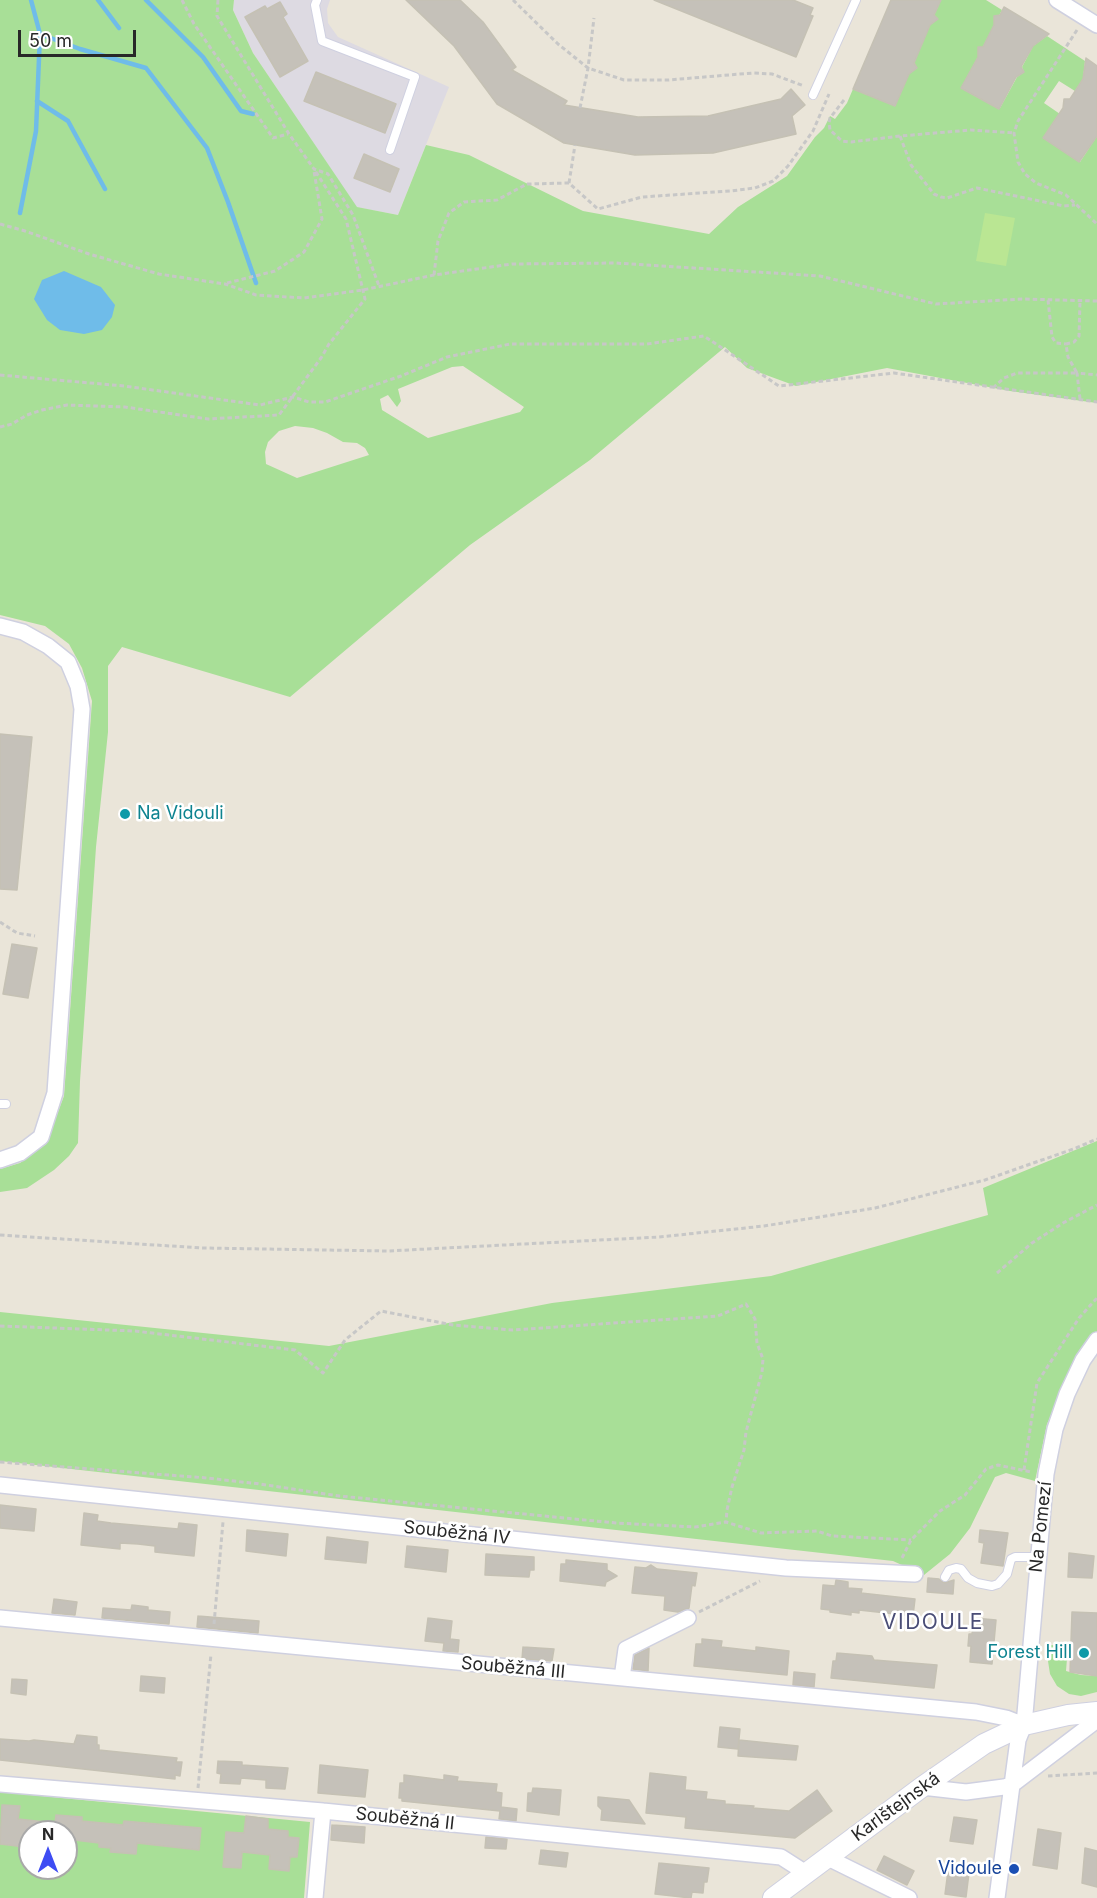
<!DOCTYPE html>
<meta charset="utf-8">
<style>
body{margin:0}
#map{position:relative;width:1097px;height:1898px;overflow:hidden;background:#eae5d9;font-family:Inter,sans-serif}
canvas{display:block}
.north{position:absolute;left:18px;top:1820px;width:60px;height:60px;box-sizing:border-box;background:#fff;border:2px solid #a9a9a9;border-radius:50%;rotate:0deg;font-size:16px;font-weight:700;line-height:24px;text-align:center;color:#282828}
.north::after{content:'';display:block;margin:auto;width:21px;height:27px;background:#3e4cf3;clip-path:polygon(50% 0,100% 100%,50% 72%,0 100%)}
.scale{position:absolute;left:18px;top:30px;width:118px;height:27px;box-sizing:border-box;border:3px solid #282828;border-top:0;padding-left:8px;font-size:18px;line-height:21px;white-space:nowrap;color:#282828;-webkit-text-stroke:4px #fff;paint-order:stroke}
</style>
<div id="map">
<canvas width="1097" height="1898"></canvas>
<div class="north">N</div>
<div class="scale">50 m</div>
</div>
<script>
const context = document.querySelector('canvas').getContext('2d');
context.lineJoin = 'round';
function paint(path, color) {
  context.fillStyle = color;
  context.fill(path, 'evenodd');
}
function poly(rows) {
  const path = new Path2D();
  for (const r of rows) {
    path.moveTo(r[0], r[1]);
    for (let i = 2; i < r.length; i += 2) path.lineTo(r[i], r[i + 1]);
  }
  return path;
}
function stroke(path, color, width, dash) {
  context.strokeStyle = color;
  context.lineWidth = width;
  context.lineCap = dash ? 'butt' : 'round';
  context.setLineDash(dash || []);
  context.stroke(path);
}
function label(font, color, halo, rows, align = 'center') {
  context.font = font + ' Inter,sans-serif';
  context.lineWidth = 5;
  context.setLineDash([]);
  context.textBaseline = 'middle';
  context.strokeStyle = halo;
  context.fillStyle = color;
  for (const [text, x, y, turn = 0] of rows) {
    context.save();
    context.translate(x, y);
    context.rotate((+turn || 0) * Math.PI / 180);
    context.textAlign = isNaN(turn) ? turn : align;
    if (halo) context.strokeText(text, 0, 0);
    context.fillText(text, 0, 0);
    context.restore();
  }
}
paint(poly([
 [234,0,330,0,327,9,328,23,338,37,449,87,398,215,356,207,253,53,233,10]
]), '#dddae2');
paint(poly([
 [0,0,234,0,233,10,253,53,357,207,398,215,426,145,469,155,583,211,709,234,738,207,787,176,815,137,824,128,830,116,835,119,847,103,853,89,895,106,930,25,937,19,934,15,941,0,986,0,1002,10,983,47,978,47,978,57,961,88,1000,108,1017,77,1024,72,1022,67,1033,46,1047,36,1085,61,1083,79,1075,91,1059,81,1044,103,1060,114,1044,137,1080,162,1097,136,1097,403,1010,391,887,368,796,386,747,368,725,347,590,460,470,545,290,697,122,647,108,666,108,732,96,847,80,1081,78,1143,69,1156,54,1170,27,1188,0,1192,0,1169,20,1163,46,1144,64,1096,92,701,82,668,69,644,45,626,0,615],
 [463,366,524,407,520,412,428,438,382,410,380,399,388,395,397,407,401,401,398,389,452,367],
 [295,426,313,428,327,433,343,442,357,443,365,448,369,455,297,478,266,464,265,452,268,442,279,431],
 [1097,1141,1097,1333,1080,1353,1047,1424,1035,1481,1006,1473,995,1477,970,1528,950,1554,924,1575,893,1561,0,1461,0,1312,329,1346,552,1303,771,1276,988,1215,983,1188],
 [1050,1645,1068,1646,1066,1671,1081,1675,1097,1676,1097,1692,1081,1696,1069,1694,1057,1686,1050,1674,1048,1661],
 [0,1792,310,1822,304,1898,0,1898],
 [30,1832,66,1832,66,1868,30,1868]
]), '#a8df97');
paint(poly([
 [985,213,1015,218,1006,266,976,261]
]), '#bae693');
paint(poly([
 [64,271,101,287,115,305,112,317,102,330,84,334,60,330,47,320,34,299,42,280]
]), '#6fbce9');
stroke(poly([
 [98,0,119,28],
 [146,0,203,57,241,111,253,114],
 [40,34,80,49,146,68,207,148,228,202,256,283],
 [37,101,68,121,105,189],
 [20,213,36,131,40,34,31,0]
]), '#6fbce9', 4.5);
const building = poly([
 [406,0,460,0,483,22,516,67,512,70,567,101,564,105,638,117,708,116,781,99,791,89,805,105,792,116,796,134,713,153,635,155,564,143,497,104,454,46,406,0],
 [654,0,793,0,813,8,810,15,813,16,796,57,654,0],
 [891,0,941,0,934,15,938,19,930,25,914,63,917,68,909,74,895,106,853,89,891,0],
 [280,2,287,14,283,17,308,61,280,77,245,17,265,6,267,9,280,2],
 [1004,7,1049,34,1033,46,1021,67,1024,72,1016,77,999,109,961,88,978,57,978,47,983,47,994,25,994,16,1000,15,1004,7],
 [1086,58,1097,66,1097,136,1079,162,1043,138,1063,108,1064,99,1070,99,1083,79,1086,58],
 [316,72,396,104,385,133,304,101,316,72],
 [364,154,399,169,390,192,354,178,364,154],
 [0,734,32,737,17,890,0,889,0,734],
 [12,944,37,948,28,998,3,994,12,944],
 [0,1505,36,1509,34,1531,0,1528,0,1505],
 [84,1513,98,1515,97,1521,111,1523,178,1529,179,1523,197,1525,194,1556,155,1552,155,1546,138,1544,120,1543,120,1549,81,1545,84,1513],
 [247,1530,288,1534,286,1556,246,1551,247,1530],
 [980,1530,1008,1533,1003,1566,981,1563,984,1543,979,1542,980,1530],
 [327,1537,368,1542,366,1563,325,1559,327,1537],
 [407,1546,448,1550,446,1572,405,1567,407,1546],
 [1069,1553,1094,1556,1092,1578,1068,1577,1069,1553],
 [486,1554,534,1557,534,1570,530,1570,529,1577,485,1575,486,1554],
 [566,1560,607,1564,607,1570,617,1576,606,1582,605,1586,560,1581,561,1564,566,1564,566,1560],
 [651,1565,657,1569,697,1573,695,1586,692,1585,689,1608,678,1612,664,1610,665,1596,632,1593,635,1567,646,1568,651,1565],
 [928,1578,939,1579,944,1583,954,1580,953,1594,927,1592,928,1578],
 [836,1580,848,1582,848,1588,862,1589,861,1593,915,1599,913,1616,859,1610,859,1613,851,1612,851,1615,830,1612,830,1610,821,1609,823,1585,835,1586,836,1580],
 [54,1599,77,1602,75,1615,52,1613,54,1599],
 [132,1605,148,1607,148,1610,170,1612,169,1624,102,1618,103,1608,131,1610,132,1605],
 [1072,1612,1097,1613,1097,1676,1070,1672,1072,1612],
 [198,1616,259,1621,258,1633,197,1627,198,1616],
 [428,1618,452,1621,450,1639,459,1640,458,1652,443,1651,444,1643,425,1641,428,1618],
 [974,1618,996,1620,992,1664,970,1662,971,1646,968,1646,969,1634,972,1634,974,1618],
 [702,1639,722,1641,721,1647,756,1651,756,1647,789,1651,787,1675,694,1666,696,1644,702,1644,702,1639],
 [523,1647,554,1649,552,1661,522,1659,523,1647],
 [649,1648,648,1671,633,1669,635,1655,649,1648],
 [837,1653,872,1656,874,1660,937,1665,934,1688,831,1678,833,1661,836,1661,837,1653],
 [794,1672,815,1674,814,1687,793,1685,794,1672],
 [141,1676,165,1678,164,1693,140,1691,141,1676],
 [12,1679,27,1680,26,1695,11,1693,12,1679],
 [720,1727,740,1729,738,1749,718,1747,720,1727],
 [77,1735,97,1737,97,1745,99,1745,99,1750,177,1758,176,1762,182,1762,180,1776,175,1775,175,1779,0,1760,0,1739,29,1741,34,1740,74,1744,77,1735],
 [739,1740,798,1746,796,1760,738,1756,739,1740],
 [218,1761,242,1762,242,1765,288,1768,285,1789,266,1788,266,1780,241,1778,240,1784,220,1783,221,1774,217,1773,218,1761],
 [320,1765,368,1770,365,1797,318,1793,320,1765],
 [650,1773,686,1777,685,1790,707,1792,706,1799,725,1801,725,1804,754,1806,753,1808,789,1811,817,1790,832,1811,795,1838,685,1828,686,1817,646,1813,650,1773],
 [404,1775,444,1780,444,1775,458,1777,457,1781,497,1784,496,1792,502,1793,501,1807,517,1809,516,1821,499,1819,500,1811,402,1801,402,1798,399,1798,400,1783,404,1783,404,1775],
 [533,1788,561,1790,559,1815,527,1811,528,1793,532,1793,533,1788],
 [598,1797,629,1800,645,1824,601,1820,602,1810,598,1806,598,1797],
 [2,1805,20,1806,18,1819,55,1823,56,1815,82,1817,82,1821,123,1825,124,1821,201,1828,199,1850,137,1843,136,1854,110,1852,111,1848,99,1847,99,1843,66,1839,66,1832,30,1832,30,1846,24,1849,17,1846,0,1844,2,1805],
 [246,1816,268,1819,268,1829,288,1831,288,1837,299,1838,297,1857,290,1857,289,1871,269,1869,270,1855,242,1852,241,1868,223,1867,226,1832,244,1833,246,1816],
 [954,1817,977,1820,973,1844,950,1841,954,1817],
 [332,1825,365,1827,364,1843,331,1840,332,1825],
 [1038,1829,1061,1833,1057,1869,1033,1865,1038,1829],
 [486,1837,507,1839,506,1849,485,1848,486,1837],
 [1085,1848,1097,1851,1097,1887,1082,1883,1085,1848],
 [541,1850,568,1853,566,1867,539,1864,541,1850],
 [884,1856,914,1871,907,1885,877,1870,884,1856],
 [659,1863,709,1868,707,1882,704,1882,703,1893,692,1892,691,1898,655,1894,659,1863],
 [948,1871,969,1873,966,1897,945,1894,948,1871]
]);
paint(building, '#c5c1b9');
stroke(building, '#c5c1b4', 1.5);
const service = poly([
 [317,0,315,5,322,41,415,77,390,150],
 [813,95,856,0],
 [0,1104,6,1104],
 [945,1577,949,1570,956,1568,961,1569,968,1578,977,1583,992,1586,998,1584,1007,1574,1011,1559,1015,1557,1037,1557]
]);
const minor = poly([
 [1057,0,1097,25],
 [0,626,23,632,48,646,68,662,78,686,82,709,55,1093,41,1137,20,1153,0,1160],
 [0,1485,786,1568,915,1574],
 [0,1618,976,1712,1006,1718,1024,1725],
 [622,1678,626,1649,688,1618],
 [0,1784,323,1811,781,1857,806,1873],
 [922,1787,966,1792,1004,1787,1013,1784,1097,1720],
 [826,1857,909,1898],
 [315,1898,323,1811],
 [997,1898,1018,1740,1024,1725,1046,1474,1055,1429,1067,1394,1083,1360,1097,1340]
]);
const tertiary = poly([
 [773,1898,922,1787,984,1744,1024,1725,1068,1715,1097,1712]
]);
stroke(service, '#cfd0e0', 10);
stroke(minor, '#cfd0e0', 18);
stroke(tertiary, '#cfd0e0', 22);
stroke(poly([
 [182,0,194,24,273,138,288,134],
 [218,0,217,16,289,134,314,169,328,174,353,215,379,286],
 [513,0,558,44,588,68,624,80,668,80,753,73,772,74,804,86],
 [1077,30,1018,121,1014,133,1018,162,1025,174,1036,183,1066,195,1097,224],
 [844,100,830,118,829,123,830,130,842,141,851,142,900,136,971,130,1014,133],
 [580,108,588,68,594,18],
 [900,136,911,165,934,194,941,197,947,198,977,188,1064,206,1075,205],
 [569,183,575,145],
 [0,224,25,231,89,254,159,274,225,284,256,295,304,298,363,290,434,275,512,264,615,263,820,276,936,304,1022,299,1097,301],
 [434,275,438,241,449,213,464,202,497,200,527,184,569,183,598,209,642,197,730,191,755,188,773,181,788,166,813,131,829,94],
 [227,283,275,271,304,252,322,219,314,171],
 [1048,300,1052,337,1056,343,1066,344],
 [0,375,124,386,260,405,293,397,309,402,325,402,401,376,447,357,510,344,647,344,704,336,779,386,894,373,1097,402],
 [993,388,1004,378,1017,373,1077,373,1068,357,1066,344,1074,342,1079,336,1080,301],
 [1080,399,1077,373,1097,375],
 [0,427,12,424,27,415,42,410,67,405,125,407,208,419,279,415,321,358,329,344,365,299,346,219,314,169],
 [0,922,17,933,35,936],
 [0,1235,202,1248,388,1251,659,1237,764,1226,875,1208,985,1180,1076,1148,1097,1139],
 [997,1273,1032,1243,1063,1223,1097,1205],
 [0,1326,135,1331,295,1350,323,1373,345,1340,381,1311,453,1325,512,1330,718,1316,746,1304,755,1319,757,1343,763,1359,762,1372,746,1432,744,1450,732,1487,727,1510,726,1522],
 [0,1462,207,1478,260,1484,339,1496,616,1523,695,1527,726,1522,761,1533,817,1531,832,1536,911,1540],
 [1024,1470,1037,1383,1079,1318,1097,1298],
 [902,1558,911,1540,940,1511,965,1495,986,1469,998,1465,1031,1472],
 [699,1612,760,1581],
 [214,1624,223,1522],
 [1048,1776,1097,1773],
 [198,1788,211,1654]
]), '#c7c7c7', 3, [4.5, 3]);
stroke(service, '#fff', 8);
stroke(minor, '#fff', 15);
stroke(tertiary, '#fff', 20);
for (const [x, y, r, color] of [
 [125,814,6,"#0f9aa8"],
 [1084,1653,6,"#0f9aa8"],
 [1014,1869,6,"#1a4fb4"]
]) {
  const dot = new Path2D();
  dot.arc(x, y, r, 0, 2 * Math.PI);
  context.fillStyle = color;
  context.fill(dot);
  stroke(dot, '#fff', 2);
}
label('18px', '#0d838f', '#fff', [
 ["Na Vidouli",137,814],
 ["Forest Hill",1072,1653,"right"]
], 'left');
label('18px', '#282828', '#fff', [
 ["Na Pomezí",1041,1527,-84],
 ["Souběžná Ⅳ",457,1533,6],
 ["Souběžná Ⅲ",513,1668,5],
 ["Karlštejnská",896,1807,-36],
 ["Souběžná Ⅱ",405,1819,6]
]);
label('18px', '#164399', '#fff', [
 ["Vidoule",1002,1869]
], 'right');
context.letterSpacing = '1.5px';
label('21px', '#4a4d76', '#fff', [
 ["VIDOULE",933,1623]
]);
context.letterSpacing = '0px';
</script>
